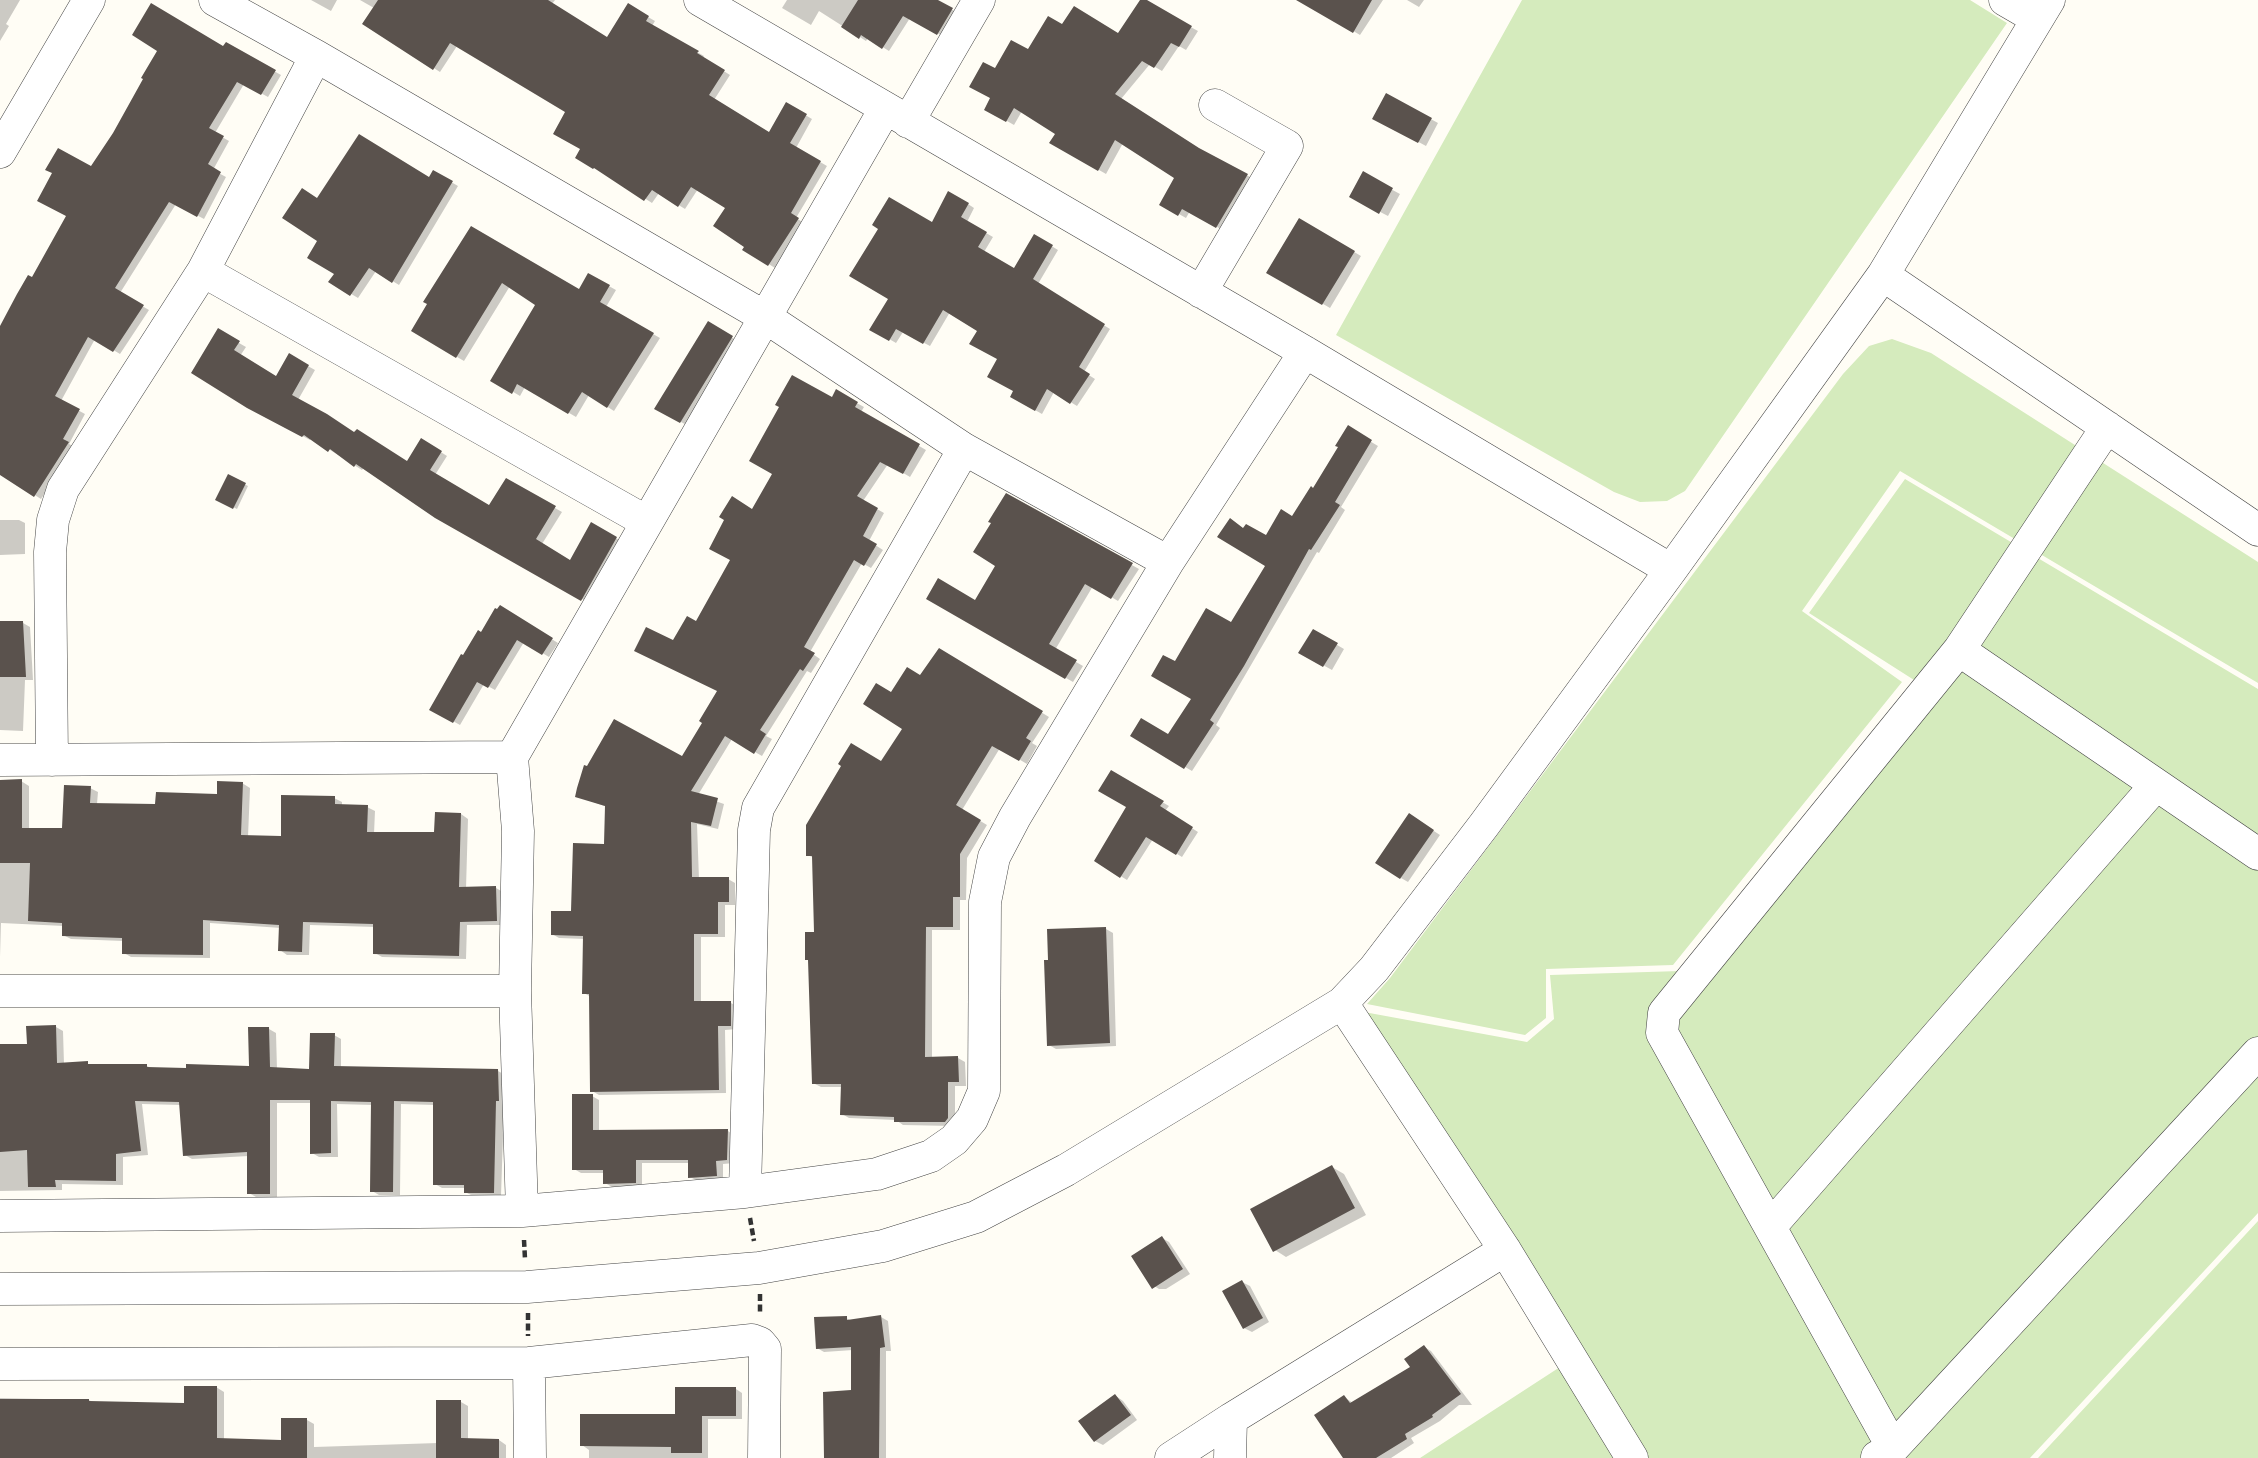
<!DOCTYPE html>
<style>
body{margin:0}
canvas{display:block;background:#fffdf5}
</style>
<canvas width="2258" height="1458"></canvas>
<script>
const context = document.querySelector('canvas').getContext('2d');
context.lineJoin = 'round';
function paint(path, color) {
  context.fillStyle = color;
  context.fill(path, 'evenodd');
}
function poly(rows) {
  const path = new Path2D();
  for (const r of rows) {
    path.moveTo(r[0], r[1]);
    for (let i = 2; i < r.length; i += 2) path.lineTo(r[i], r[i + 1]);
  }
  return path;
}
function stroke(path, color, width, dash) {
  context.strokeStyle = color;
  context.lineWidth = width;
  context.lineCap = dash ? 'butt' : 'round';
  context.setLineDash(dash || []);
  context.stroke(path);
}
paint(poly([
 [1522,0,1970,0,2007,23,1685,491,1667,501,1640,502,1614,492,1336,335],
 [1892,339,1931,353,2258,562,2258,683,1900,471,1802,611,1902,682,1673,965,1546,969,1546,1018,1525,1035,1367,1004,1390,978,1843,374,1869,346],
 [1905,479,2258,689,2258,1213,2030,1458,1644,1458,1364,1012,1527,1042,1554,1019,1550,975,1713,970,1936,694,1809,613],
 [2258,1221,2258,1458,2038,1458],
 [1560,1367,1615,1458,1420,1458]
]), '#d5ebbd');
paint(poly([
 [0,0,20,0,6,24,9,26,0,41],
 [311,0,337,0,331,11],
 [360,0,555,0,552,4,608,39,629,6,655,21,652,26,704,56,703,58,730,75,714,100,770,134,787,104,812,119,796,148,827,166,796,218,804,223,775,268,745,249,746,246,728,208,698,189,685,209,659,193,652,203,601,170,582,149,568,112,457,46,440,72,363,23,374,8],
 [787,0,934,0,958,13,944,37,910,18,889,51,868,38,866,41,819,11,811,25,782,8],
 [1141,0,1198,31,1186,50,1179,46,1162,71,1150,64,1121,99,1203,152,1254,179,1224,231,1190,211,1186,218,1161,204,1177,178,1123,143,1106,174,1052,143,1057,133,1022,111,1014,125,986,109,992,98,996,71,1029,51,1062,26,1119,35],
 [1306,0,1383,0,1360,35,1306,3],
 [1407,0,1424,0,1419,7],
 [226,44,281,75,268,97,244,84,215,133,229,141,213,170,226,177,204,219,176,204,120,293,149,310,120,354,95,339,61,401,85,414,69,444,75,447,41,499,0,473,0,329,32,280,92,169],
 [1387,95,1438,123,1426,146,1374,118],
 [434,172,458,186,399,285,376,271,358,298,331,282,336,274,320,241,430,179],
 [1363,174,1400,194,1388,216,1351,197],
 [968,204,974,208,967,222,993,237,984,252,1014,270,1040,239,1058,250,1038,284,1110,329,1084,372,1095,379,1077,406,1054,392,1042,414,1012,397,1015,391,999,359,979,330,950,312,930,346,903,332,896,343,872,329,932,224],
 [1300,220,1361,256,1330,308,1268,272],
 [472,228,580,291,589,275,616,290,606,307,660,338,614,411,589,395,576,417,525,387,520,396,493,380,538,304,510,286,464,361,413,331],
 [709,323,739,342,688,426,657,408],
 [218,331,246,347,240,356,277,378,290,356,315,370,298,400,407,463,422,440,447,456,435,475,490,508,506,480,562,512,542,544,571,562,592,525,623,542,589,603,436,516,364,467,362,470,311,438,310,440,256,411],
 [837,392,864,407,861,412,926,450,910,477,888,464,863,501,884,513,869,541,883,550,871,568,862,563,810,652,820,659,811,673,807,671,766,736,772,739,762,756,732,739,698,795,724,804,718,829,697,824,699,879,728,879,735,883,735,905,725,905,725,937,701,937,701,1003,731,1003,738,1007,737,1029,725,1030,726,1093,599,1095,592,1091,591,997,584,993,585,939,559,938,552,934,573,913,605,845,607,807,577,796,682,759,705,722,719,691,674,643,697,623,732,559,752,511],
 [1348,428,1378,446,1341,507,1345,510,1319,553,1317,552,1216,725,1220,728,1192,771,1132,736,1168,737,1193,698,1175,664,1231,625,1268,565,1244,530,1267,537,1293,518,1314,490,1341,447],
 [228,476,248,486,237,509,217,499],
 [1006,495,1139,569,1118,601,1093,586,1055,650,1083,666,1073,682,928,598,976,602,998,565],
 [0,520,19,520,25,523,25,554,0,555],
 [500,607,558,643,549,657,524,642,495,690,484,684,460,725,431,709,463,657],
 [0,623,23,623,30,627,33,680,25,680,23,731,0,730],
 [1313,631,1344,649,1332,670,1301,653],
 [939,650,1049,717,1032,743,1037,746,1027,764,1000,748,962,810,987,825,967,858,966,900,960,900,960,930,932,930,932,1058,958,1058,965,1062,966,1086,955,1086,955,1123,953,1126,903,1125,896,1120,849,1118,842,1114,842,1087,821,1087,813,1083,816,934,814,858,808,855,882,764,904,728,892,694,921,677],
 [1112,773,1169,806,1165,811,1198,832,1182,857,1153,839,1127,880,1096,861,1128,806],
 [21,781,29,786,29,830,64,830,90,788,98,792,97,804,157,805,219,796,242,783,250,788,248,837,283,838,334,798,342,802,342,806,367,807,375,811,374,834,436,834,461,814,468,819,466,889,496,888,503,892,504,925,467,925,466,959,382,957,375,953,375,927,310,925,309,955,287,955,280,950,281,928,210,923,210,958,131,957,124,953,124,941,71,939,63,935,64,926,1,923,0,957,0,782],
 [1417,820,1440,835,1408,882,1401,878],
 [1106,929,1113,933,1116,1046,1056,1049,1049,1045],
 [56,1027,63,1031,64,1064,147,1066,153,1069,251,1068,269,1029,276,1033,277,1069,311,1071,334,1035,341,1039,341,1068,498,1071,505,1075,501,1196,473,1196,465,1192,465,1188,442,1188,435,1184,435,1105,401,1104,400,1195,379,1195,372,1191,373,1105,337,1104,338,1157,319,1157,312,1153,311,1103,277,1103,277,1197,256,1197,249,1193,249,1156,192,1159,185,1155,181,1105,142,1104,148,1155,123,1157,123,1185,62,1184,62,1190,0,1191,0,1046,28,1045],
 [592,1096,599,1100,599,1131,728,1131,734,1135,734,1163,723,1164,723,1179,696,1180,690,1177,690,1163,642,1163,642,1186,612,1187,605,1183,605,1173,581,1173,574,1169],
 [1332,1167,1344,1174,1366,1215,1286,1257,1275,1250],
 [1162,1238,1169,1242,1190,1274,1166,1289,1159,1289,1151,1284],
 [1242,1282,1250,1286,1269,1322,1252,1332,1244,1328],
 [881,1317,888,1321,891,1351,886,1351,886,1458,826,1458,852,1392,853,1350,824,1352,817,1348,846,1318,852,1321],
 [1424,1347,1431,1351,1472,1405,1459,1405,1440,1421,1411,1438,1414,1443,1391,1458,1346,1458,1344,1397,1353,1403,1413,1368],
 [216,1387,224,1392,224,1440,282,1442,307,1420,314,1424,314,1447,438,1443,461,1402,468,1406,468,1440,499,1440,506,1445,506,1458,0,1458,0,1398,89,1400,94,1403,186,1405],
 [736,1389,742,1393,742,1419,708,1419,708,1458,589,1458,589,1450,582,1445,676,1415],
 [1116,1396,1123,1401,1137,1420,1103,1445,1095,1441]
]), '#0003');
paint(poly([
 [378,0,548,0,607,37,628,3,649,16,646,21,699,51,697,53,725,70,709,95,769,132,786,102,807,114,790,143,821,161,791,213,799,218,768,266,742,250,744,247,713,226,725,208,691,187,678,207,652,190,644,201,594,168,593,169,575,158,580,149,553,134,565,112,450,43,433,70,362,24],
 [858,0,938,0,953,8,937,35,903,16,882,49,861,35,859,39,841,27],
 [1140,0,1147,0,1192,26,1179,47,1171,43,1154,68,1142,61,1115,94,1199,148,1248,174,1216,228,1182,209,1178,216,1159,205,1174,178,1115,140,1098,171,1049,143,1055,134,1014,108,1006,122,984,110,990,98,969,87,983,62,995,68,1011,40,1028,49,1048,16,1062,24,1074,6,1118,33],
 [1296,0,1372,0,1353,33],
 [151,3,223,46,226,42,276,70,261,95,237,82,209,128,224,136,208,164,221,172,197,217,169,202,115,288,144,305,113,352,88,337,55,396,80,409,63,439,69,442,34,497,0,475,0,326,17,294,28,275,32,277,66,216,37,201,52,173,45,170,58,148,91,166,113,133,143,79,141,78,157,51,132,35],
 [1386,93,1432,118,1418,143,1372,119],
 [359,134,429,177,433,170,453,181,392,283,369,268,350,296,328,282,334,274,307,258,317,241,282,218,302,188,317,198],
 [1363,171,1393,188,1379,214,1349,197],
 [948,191,969,203,961,217,987,232,978,247,1014,268,1034,234,1053,245,1033,279,1105,324,1079,367,1090,374,1070,404,1047,389,1035,411,1010,397,1013,391,987,377,997,359,969,344,977,331,943,310,923,344,896,329,889,341,869,330,888,299,849,276,878,229,872,225,889,197,932,222],
 [1299,218,1355,251,1322,305,1266,273],
 [471,226,579,289,588,273,610,285,600,302,654,333,607,408,582,392,568,414,517,384,512,394,490,381,535,305,502,283,456,358,411,331,427,304,423,302],
 [708,321,733,336,680,423,654,409],
 [218,328,240,341,234,350,276,376,289,353,309,365,292,395,327,414,354,432,357,429,407,461,421,438,442,451,430,470,489,505,506,478,556,506,536,539,570,560,591,522,617,537,581,601,435,518,356,464,354,467,330,449,328,452,304,435,302,437,247,408,191,373],
 [792,375,832,397,836,389,858,402,855,407,920,444,903,474,880,462,857,496,878,508,863,536,877,544,864,566,854,560,804,647,815,653,803,671,800,669,760,730,766,734,754,754,725,736,691,791,718,798,711,826,691,822,692,877,729,877,729,902,718,902,718,934,694,934,694,1001,731,1001,731,1026,718,1026,719,1090,590,1092,589,994,582,994,583,936,551,935,551,911,571,911,573,843,604,844,605,806,575,797,577,788,584,765,587,766,614,719,682,756,702,723,699,721,717,691,634,651,646,627,673,640,687,616,696,621,730,560,709,549,724,520,719,517,732,496,752,509,772,474,749,461,779,407,775,405],
 [1348,425,1372,440,1335,502,1340,505,1311,550,1309,549,1244,666,1210,720,1214,723,1184,769,1130,736,1141,718,1168,734,1191,699,1151,676,1163,655,1175,661,1206,608,1231,622,1265,566,1217,537,1230,518,1243,528,1246,524,1266,535,1281,509,1292,516,1311,486,1313,488,1338,447,1335,446],
 [228,474,246,483,233,509,215,500],
 [1006,493,1133,563,1111,599,1085,584,1049,644,1077,660,1065,679,926,599,938,578,975,600,995,566,973,552,991,523,988,522],
 [500,605,553,638,542,655,517,640,488,688,477,682,453,723,429,710,461,654,463,655,478,630,481,632,495,608,497,609],
 [0,621,23,621,26,677,0,677],
 [1313,629,1338,643,1323,667,1298,653],
 [939,648,1043,711,1026,738,1031,741,1019,761,992,746,956,805,981,820,960,854,960,897,953,897,953,927,926,927,925,1057,958,1056,959,1082,948,1082,948,1118,945,1122,894,1122,894,1117,840,1115,841,1084,812,1084,808,960,805,960,805,932,814,932,812,856,806,856,806,825,841,766,838,764,851,743,881,761,902,729,863,704,876,683,891,692,907,667,920,675],
 [1111,770,1164,801,1160,806,1193,827,1176,855,1146,837,1120,878,1094,861,1126,807,1098,791],
 [22,779,22,828,62,828,64,785,91,786,90,803,155,804,156,792,217,794,217,781,243,782,241,835,281,836,281,795,335,796,335,804,368,805,367,832,434,832,435,812,461,813,459,887,496,886,497,921,460,922,459,956,373,954,373,924,303,922,302,952,278,951,279,925,203,920,203,955,122,954,122,938,62,936,62,923,28,921,30,863,0,863,0,780],
 [1409,813,1434,830,1400,879,1375,863],
 [1106,927,1110,1043,1047,1046,1044,960,1048,960,1047,929],
 [56,1025,57,1063,88,1061,88,1064,147,1064,147,1067,186,1068,186,1064,249,1066,248,1027,269,1027,270,1067,309,1069,310,1033,335,1033,334,1066,498,1069,499,1101,496,1101,494,1193,464,1193,464,1185,433,1185,433,1102,394,1101,393,1192,370,1192,371,1102,331,1101,331,1153,310,1154,310,1100,270,1100,270,1194,247,1194,247,1152,183,1156,179,1102,135,1101,141,1151,116,1154,116,1181,55,1180,56,1187,28,1187,27,1150,0,1152,0,1044,27,1044,26,1026],
 [572,1094,593,1094,593,1130,728,1129,727,1160,716,1161,717,1176,688,1178,688,1160,636,1160,636,1183,603,1184,603,1170,572,1170],
 [1332,1165,1355,1208,1273,1252,1250,1209],
 [1162,1236,1183,1269,1152,1289,1131,1256],
 [1242,1280,1263,1318,1243,1329,1222,1291],
 [881,1315,885,1347,880,1348,879,1458,824,1458,823,1392,851,1390,851,1347,816,1349,814,1317,847,1316,847,1320],
 [1424,1345,1461,1394,1432,1415,1433,1417,1405,1434,1407,1439,1376,1458,1343,1458,1314,1415,1344,1395,1350,1403,1410,1367,1404,1359],
 [184,1386,217,1386,217,1438,281,1440,281,1418,307,1418,307,1458,0,1458,0,1399,89,1399,89,1401,184,1403],
 [675,1387,736,1387,736,1416,702,1416,702,1453,671,1453,671,1447,580,1446,580,1414,675,1414],
 [1115,1394,1131,1415,1094,1442,1078,1421],
 [436,1400,461,1400,461,1438,499,1439,499,1458,436,1458]
]), '#5a524d');
const minor = poly([
 [215,0,316,56,765,317,964,449,1168,562],
 [700,0,1305,352,1671,570],
 [2005,0,2036,18],
 [908,122,979,0],
 [0,152,89,0],
 [203,271,647,522],
 [1883,275,2258,530],
 [1201,292,1287,146,1215,105],
 [1959,650,2258,854],
 [0,760,512,757],
 [52,760,50,552,53,520,63,489,203,271,316,56],
 [0,991,515,991],
 [1342,1003,1505,1250,1632,1458],
 [745,1192,754,830,758,808,964,449],
 [522,1211,515,991,518,831,512,757,885,109],
 [0,1216,522,1211,745,1192,877,1174,931,1156,954,1140,972,1119,984,1091,985,902,994,857,1015,817,1168,562,1305,352],
 [1770,1227,2156,785],
 [0,1289,527,1287,759,1268,883,1246,976,1217,1066,1170,1342,1003,1374,969,1484,825,1671,570,1883,275,2049,0],
 [529,1363,530,1458],
 [0,1364,529,1363,752,1340,760,1343,765,1349,764,1458],
 [1893,1448,1662,1033,1664,1013,1959,650,2107,427],
 [1877,1457,1893,1448,2258,1053],
 [1171,1458,1231,1419,1505,1250],
 [1230,1458,1231,1419]
]);
stroke(minor, '#444', 33);
stroke(poly([
 [750,1218,754,1241],
 [524,1240,525,1259],
 [760,1294,760,1314],
 [528,1313,528,1336]
]), '#333', 4.5, [7, 3.5]);
stroke(minor, '#fff', 32);
</script>
